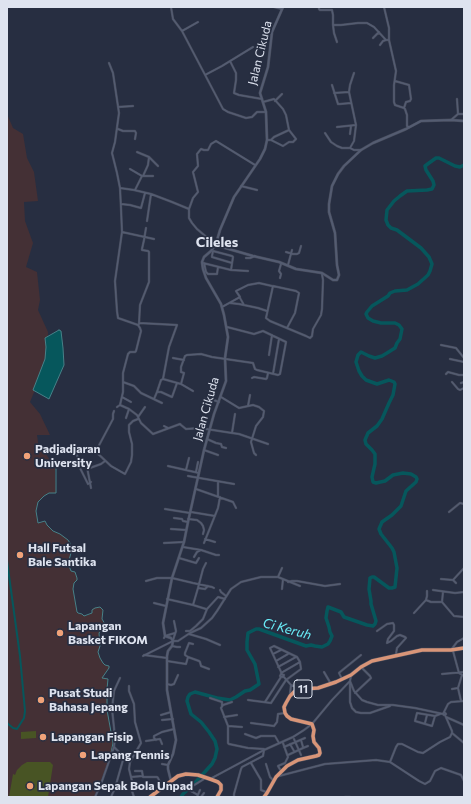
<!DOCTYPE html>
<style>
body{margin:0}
#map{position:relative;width:471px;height:804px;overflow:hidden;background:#272e41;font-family:Commissioner,sans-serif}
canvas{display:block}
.frame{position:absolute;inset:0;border:8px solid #dee3ef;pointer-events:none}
</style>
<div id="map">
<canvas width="471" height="804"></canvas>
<div class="frame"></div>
</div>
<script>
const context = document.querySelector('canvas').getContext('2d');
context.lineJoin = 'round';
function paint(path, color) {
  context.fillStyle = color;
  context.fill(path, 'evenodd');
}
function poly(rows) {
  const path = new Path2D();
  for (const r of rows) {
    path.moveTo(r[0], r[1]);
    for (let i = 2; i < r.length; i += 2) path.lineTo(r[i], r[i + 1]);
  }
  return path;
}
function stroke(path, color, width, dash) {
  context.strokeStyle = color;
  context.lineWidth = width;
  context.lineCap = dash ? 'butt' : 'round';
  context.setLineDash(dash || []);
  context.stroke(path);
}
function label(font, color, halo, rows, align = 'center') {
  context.font = font + ' Commissioner,sans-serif';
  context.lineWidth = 3.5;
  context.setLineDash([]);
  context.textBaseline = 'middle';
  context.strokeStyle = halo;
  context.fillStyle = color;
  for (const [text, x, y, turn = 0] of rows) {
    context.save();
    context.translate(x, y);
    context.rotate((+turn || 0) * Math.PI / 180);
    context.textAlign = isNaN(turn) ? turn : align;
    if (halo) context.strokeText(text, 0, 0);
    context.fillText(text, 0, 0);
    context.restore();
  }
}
paint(poly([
 [7,114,13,128,23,134,27,158,34,172,38,201,24,202,25,221,33,243,26,267,37,272,40,300,38,310,48,332,47,361,30,402,40,414,50,435,37,435,39,449,43,449,51,462,58,463,55,470,56,493,49,493,44,496,38,502,36,511,38,523,45,521,47,525,53,531,60,534,68,540,70,543,71,553,69,560,69,566,71,571,75,572,77,578,77,580,74,583,73,589,77,612,78,613,86,616,92,613,92,610,93,608,100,607,103,610,102,619,105,624,104,626,99,633,100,646,98,652,100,658,103,663,105,665,109,666,109,668,103,677,108,679,107,689,107,710,113,743,109,761,94,797,7,797]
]), '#443035');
paint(poly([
 [36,731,36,738,21,739,21,732],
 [27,762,50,762,53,765,48,797,9,797,13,774,15,775,17,770,22,765]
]), '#485424');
const water = poly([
 [59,330,61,331,63,348,64,365,49,399,33,390,45,359,46,347,45,338,59,330]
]);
paint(water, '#06575c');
stroke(water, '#478188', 1);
stroke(poly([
 [56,467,56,493,49,493,44,496,38,502,36,511,38,523,45,521,47,525,53,531,60,534,68,540,70,543,71,553,69,560,69,566,71,571,75,572,77,578,77,580,74,583,73,589,77,612,78,613,82,614,84,616,92,613,92,610,95,608,100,607,103,610,102,619,105,624,104,626,99,633,100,646,98,652,100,658,103,663,105,665,109,666,109,668,102,678,108,679,107,689,107,710,113,743,111,753],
 [7,770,7,769]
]), '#478188', 1);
stroke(poly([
 [7,561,20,656,25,711,24,718,17,729,13,728,7,723]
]), '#06575c', 2);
stroke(poly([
 [181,797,183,794,192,786,212,764,215,758,217,749,215,741,209,732,201,722,191,714,187,701,188,697,190,694,195,692,217,698,230,700,236,697,245,691,250,690,259,684,255,664,247,650,247,642,248,633,256,629,259,629,306,646,311,645,315,646,322,647,328,644,330,641,332,636,330,632,329,627,326,618,327,611,328,607,341,612,344,617,367,625,373,626,375,624,376,621,371,604,371,601,369,589,370,578,372,577,374,577,389,588,392,588,395,587,397,568,394,552,392,548,381,534,379,529,382,522,392,515,401,506,406,491,416,482,417,479,416,477,411,474,403,473,393,475,385,481,376,483,373,482,372,477,375,464,375,454,372,450,366,444,365,440,368,433,377,426,382,419,389,403,393,395,395,384,394,382,389,380,377,384,366,380,362,376,359,371,356,362,358,355,361,352,369,356,375,358,382,356,387,353,395,348,397,343,400,339,402,329,399,325,395,323,381,323,373,321,368,318,366,314,367,312,372,306,388,296,390,293,395,291,407,290,418,284,428,275,430,271,432,264,429,257,421,248,397,230,391,228,388,225,386,220,387,210,394,201,400,196,407,191,427,190,432,189,434,185,433,181,426,170,425,166,429,163,436,158,439,158,455,166,460,167,464,165]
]), '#06575c', 3.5);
const minor = poly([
 [171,7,173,19,182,31,223,109,228,112,246,118,252,117,257,112,266,112],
 [274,7,282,9],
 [319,7,319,9,320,10,332,10,333,15,333,25,341,25,358,23,367,23,374,27,386,40,389,40,396,71,394,85,394,102,395,105,404,108,405,109,407,115,407,126,409,127],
 [384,7,389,28,389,40],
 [333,25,334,33,337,42],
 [182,31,198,22],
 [373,38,379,32],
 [380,45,383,41,386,40],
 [230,61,236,73,236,80,234,93,239,95,262,99],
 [109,63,113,73,119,113,115,142,112,153,117,173,120,188,121,208,122,232,115,281,117,311,118,318,138,325,140,328,141,331,136,351,135,352,130,352,128,354,123,373,123,392,120,405,117,407],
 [205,75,222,66,253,47],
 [395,81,409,85,411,99,410,101,406,102,404,108],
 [332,85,338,104,340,104,351,103],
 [334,93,349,92],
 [275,101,282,94],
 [263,102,274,99,283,109,286,115,289,130,296,139,293,142,289,142,283,146,271,140],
 [118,107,133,106],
 [458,114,464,114],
 [451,120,458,114,457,99],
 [337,127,356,125],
 [118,129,123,131,135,131,136,133,135,139],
 [325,133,331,142,337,146,342,148,350,148,354,150,361,150],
 [350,134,351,126],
 [267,140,271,140,274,137,289,130],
 [350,148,354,141,356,125,349,92,350,85,354,73],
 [137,152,149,157,158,166],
 [130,169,142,176,153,176],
 [143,176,148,165,149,157],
 [241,186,257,190],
 [120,188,134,190,151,194,172,202,189,209],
 [135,190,142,176],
 [121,204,130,205,141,208,145,193],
 [147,221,151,194],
 [122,232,154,239],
 [216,244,210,240,197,229,192,223,189,218,189,209,193,198,198,192,193,172,198,166,197,154,201,149,204,150,208,150,211,144,216,141,255,165],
 [286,252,293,254,297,254,299,253,301,246],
 [246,258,250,258,255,256],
 [203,263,231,270,248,271],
 [204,263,206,272,208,274,217,274,218,267],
 [288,265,292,250],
 [231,270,233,257,232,256,213,251,212,256,212,257,232,263],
 [280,278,281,274,279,271,281,264],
 [240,298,244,305],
 [230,303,239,304,258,308,267,311],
 [222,307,240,297,236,291,248,285,259,283,272,286],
 [139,323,177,325,169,347,163,379,161,380,157,392],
 [139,324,140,305,149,282,149,252,148,251,142,250,142,249,144,240,146,228],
 [287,328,295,313,299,293,296,291,273,286,266,318,270,321,306,336,310,338,312,336,313,329,321,315,322,309,323,280,322,274],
 [441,345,456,348,464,358],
 [269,355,272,335],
 [173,358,184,360],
 [450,359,464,362],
 [273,374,279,339],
 [446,374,448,372,459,375,464,375],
 [252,378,254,377,266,379,267,378,268,373],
 [163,379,181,384,184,373,181,372,181,367,185,356,187,355,201,354,212,357,253,363,255,369,257,370,278,375,280,374,286,342,263,331,254,334,227,327],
 [123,382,134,386,141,393,162,403],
 [452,382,458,389,460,390,464,388],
 [461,383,464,382],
 [181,384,193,391],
 [122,397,131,402],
 [221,397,239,408,253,405,259,407,264,411,263,417,256,426,251,442,254,453,256,455],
 [154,399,157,392,161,392,172,397,177,383],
 [204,399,211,399,219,402],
 [120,405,129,409,137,415,141,423,153,434,180,424,181,425,186,429,200,428,232,433,235,414],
 [248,406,250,395],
 [138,417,145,407],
 [126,418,129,409],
 [164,426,168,428],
 [232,433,239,434,268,444],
 [207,439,216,443,221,444,222,447,226,448],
 [204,450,218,455],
 [96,451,113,419,113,414,114,411],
 [80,462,86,465,87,467,91,488],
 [168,466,199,473],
 [87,469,101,464,105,461],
 [186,470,189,458],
 [196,472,198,462],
 [188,476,234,484],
 [91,482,88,484,80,468,80,462,76,453,84,449,90,448,94,450,111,466,125,474,131,462,132,455,132,444,129,432,129,425,133,421,138,419],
 [196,489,233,502,236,508],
 [218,496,218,482],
 [165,509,190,513],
 [191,512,215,516],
 [449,512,460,503,464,504],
 [174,518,182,519,183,521,188,522],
 [188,519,197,520,201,523,203,526,204,530,203,534],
 [171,529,186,530],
 [205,539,215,542],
 [164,543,184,542],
 [204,543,218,508,220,497],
 [183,547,201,550,216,555,219,555],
 [194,557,197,552,201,550],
 [179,558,196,563,199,558],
 [278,577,282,568],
 [441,579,453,580,464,568],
 [453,580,456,583],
 [146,581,157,578,172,578,193,583,212,587,214,588],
 [288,582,292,581,297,581,325,586,340,584],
 [198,588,205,589,208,586],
 [282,589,283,579],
 [220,590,221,592,226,596],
 [433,590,455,593,464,592],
 [167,599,193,605,198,588,203,569,206,563],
 [426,600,427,596,427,591],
 [442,602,443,592],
 [154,603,166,606],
 [193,605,206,609],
 [414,613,426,600,431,602,442,602,454,616,464,617],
 [186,631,190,631,196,626,203,619,207,609,218,597,225,599],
 [377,631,387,624,393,623,394,625,394,631,388,639,387,643,391,641,397,636,400,635,405,637,406,638,397,648,396,654],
 [189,634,206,639,220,645],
 [164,638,165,636,175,633],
 [173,640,176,631,174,621],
 [172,646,177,647,180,647],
 [451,650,457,642,464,638],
 [453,651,459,673,464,676],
 [273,654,281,650],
 [144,655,167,658],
 [143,656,173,641,178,641,190,633,201,628,212,618,217,611,231,589,241,582,261,577,278,577,300,586],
 [188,657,199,661,200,662,201,666,209,669],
 [167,661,186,664,188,657,185,655,185,653,189,643,193,644],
 [276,661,288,654],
 [278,667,296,657],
 [324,672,331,684],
 [281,673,300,662],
 [281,674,284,675,283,677,280,676,281,674],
 [442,674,464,672],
 [283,676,291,685,290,694],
 [351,676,350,681,354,691,362,700,367,702,378,705,393,705,415,708,443,714],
 [342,679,339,673,340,672,361,655],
 [350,683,350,702,352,708,356,712,361,713,370,713,390,706],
 [167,684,171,685,174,684,178,675],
 [291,685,300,688],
 [129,686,129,691,134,704,135,722,141,743,130,762,129,769,132,781,132,791,134,797],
 [458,688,461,701],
 [452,689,458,688,462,675],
 [355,693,371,678,370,676,362,668],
 [210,698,222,702,222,706],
 [248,700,271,703,286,680,301,669,300,662,297,657,274,646,270,648,282,674],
 [232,702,223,705,221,708,228,726,228,743,229,744,248,748,264,749],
 [265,702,281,677],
 [444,712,448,704,451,702,464,701],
 [444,712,446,714,444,715,443,714,444,712],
 [161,715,171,712],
 [435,716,432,726,415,721,417,713,435,716,440,714],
 [224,717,237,715],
 [446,717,464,725],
 [162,720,173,719],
 [251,723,274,726,277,722,278,714,285,713],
 [425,723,427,715],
 [228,726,242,727],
 [452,733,464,743],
 [245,734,256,738,261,736,275,736,279,743],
 [294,739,301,755],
 [156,740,154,738,154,736,162,732,174,729],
 [301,740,303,747],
 [146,741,160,739,162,744],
 [290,744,294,751],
 [114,747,119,752,121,759,130,762],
 [284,747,305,738],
 [288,755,303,748,308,746],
 [390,762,396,747,398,744,402,744,418,752,423,753,440,742,450,737,452,733,452,731,445,715],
 [251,763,261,780,261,790,266,792],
 [162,764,168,765],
 [266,764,270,777,273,780],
 [135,771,142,771,143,777,157,777,158,778,160,782,163,785],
 [281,771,278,766,285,763,288,757,283,743],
 [279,776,325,764,376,760,390,762,419,781,425,784,430,781,435,771,441,768,461,775,464,781],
 [131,777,143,776],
 [210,779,264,750,293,737,304,730,312,724,332,700,350,681],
 [198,795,189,790,191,787,204,779],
 [95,797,101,784,114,747,115,737,112,709,114,691,120,678],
 [111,797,115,788,123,760],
 [197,797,200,790],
 [201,797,204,793],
 [234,797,234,794,241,769,242,767,263,756,264,750],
 [345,797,350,797]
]);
const tertiary = poly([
 [215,245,253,256,279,262,296,269,322,273,333,280,337,280,339,275,337,265,335,233,329,212,329,204,332,186,338,174,344,166,361,150,373,143,406,129,421,121,451,120,464,121],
 [171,781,168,769,168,765,173,754,176,740,167,690,167,656,168,651,172,646,173,641,171,638,165,636,163,623,172,578,184,542,188,522,204,450,214,414,226,381,225,358,228,337,224,315,221,304,206,278,203,269,202,262,204,257,211,251,216,244,220,230,234,197,260,159,265,149,267,140,266,112,260,93,268,67,272,32,283,7]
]);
const trunk = poly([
 [150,797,178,776,186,774,198,775,210,779,218,782,221,785,221,790,217,797],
 [264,797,267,793,276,777,287,766,298,760,316,756,319,755,320,753,319,748,314,742,313,736,314,730,312,724,291,719,287,716,285,713,284,707,286,703,290,696,294,692,303,689,318,688,336,682,351,675,361,667,372,661,422,650,451,650,464,648]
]);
stroke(minor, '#464b5b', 2.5);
stroke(tertiary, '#464b5b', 3);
stroke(trunk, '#464b5b', 4.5);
stroke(minor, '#545c71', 1.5);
stroke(tertiary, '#545c71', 2);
stroke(trunk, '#d99578', 3.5);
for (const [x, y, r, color] of [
 [27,456,4,"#f0a279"],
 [20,555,4,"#f0a279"],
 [60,633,4,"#f0a279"],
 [41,700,4,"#f0a279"],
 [43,737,4,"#f0a279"],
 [83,755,4,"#f0a279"],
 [30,786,4,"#f0a279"]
]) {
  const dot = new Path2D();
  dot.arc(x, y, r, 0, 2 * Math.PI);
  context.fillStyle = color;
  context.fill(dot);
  stroke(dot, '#272e41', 1.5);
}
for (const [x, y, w] of [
 [303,689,18]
]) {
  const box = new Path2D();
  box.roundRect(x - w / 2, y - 9, w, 18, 3);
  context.fillStyle = '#272e41';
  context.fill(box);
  stroke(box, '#dee3ef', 1);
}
label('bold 11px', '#dee3ef', null, [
 ["11",303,689]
]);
label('12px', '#dee3ef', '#272e41', [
 ["Jalan Cikuda",260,53,-76],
 ["Jalan Cikuda",206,409,-74]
]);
label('bold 12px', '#dee3ef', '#272e41', [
 ["Padjadjaran",35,449],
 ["University",35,463],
 ["Hall Futsal",28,548],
 ["Bale Santika",28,562],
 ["Lapangan",68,626],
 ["Basket FIKOM",68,640],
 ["Pusat Studi",49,693],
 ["Bahasa Jepang",49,707],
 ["Lapangan Fisip",51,737],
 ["Lapang Tennis",91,755],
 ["Lapangan Sepak Bola Unpad",38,786]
], 'left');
label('italic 13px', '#6aeef9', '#272e41', [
 ["Ci Keruh",287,629,15]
]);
label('bold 14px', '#dee3ef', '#272e41', [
 ["Cileles",217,242]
]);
</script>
